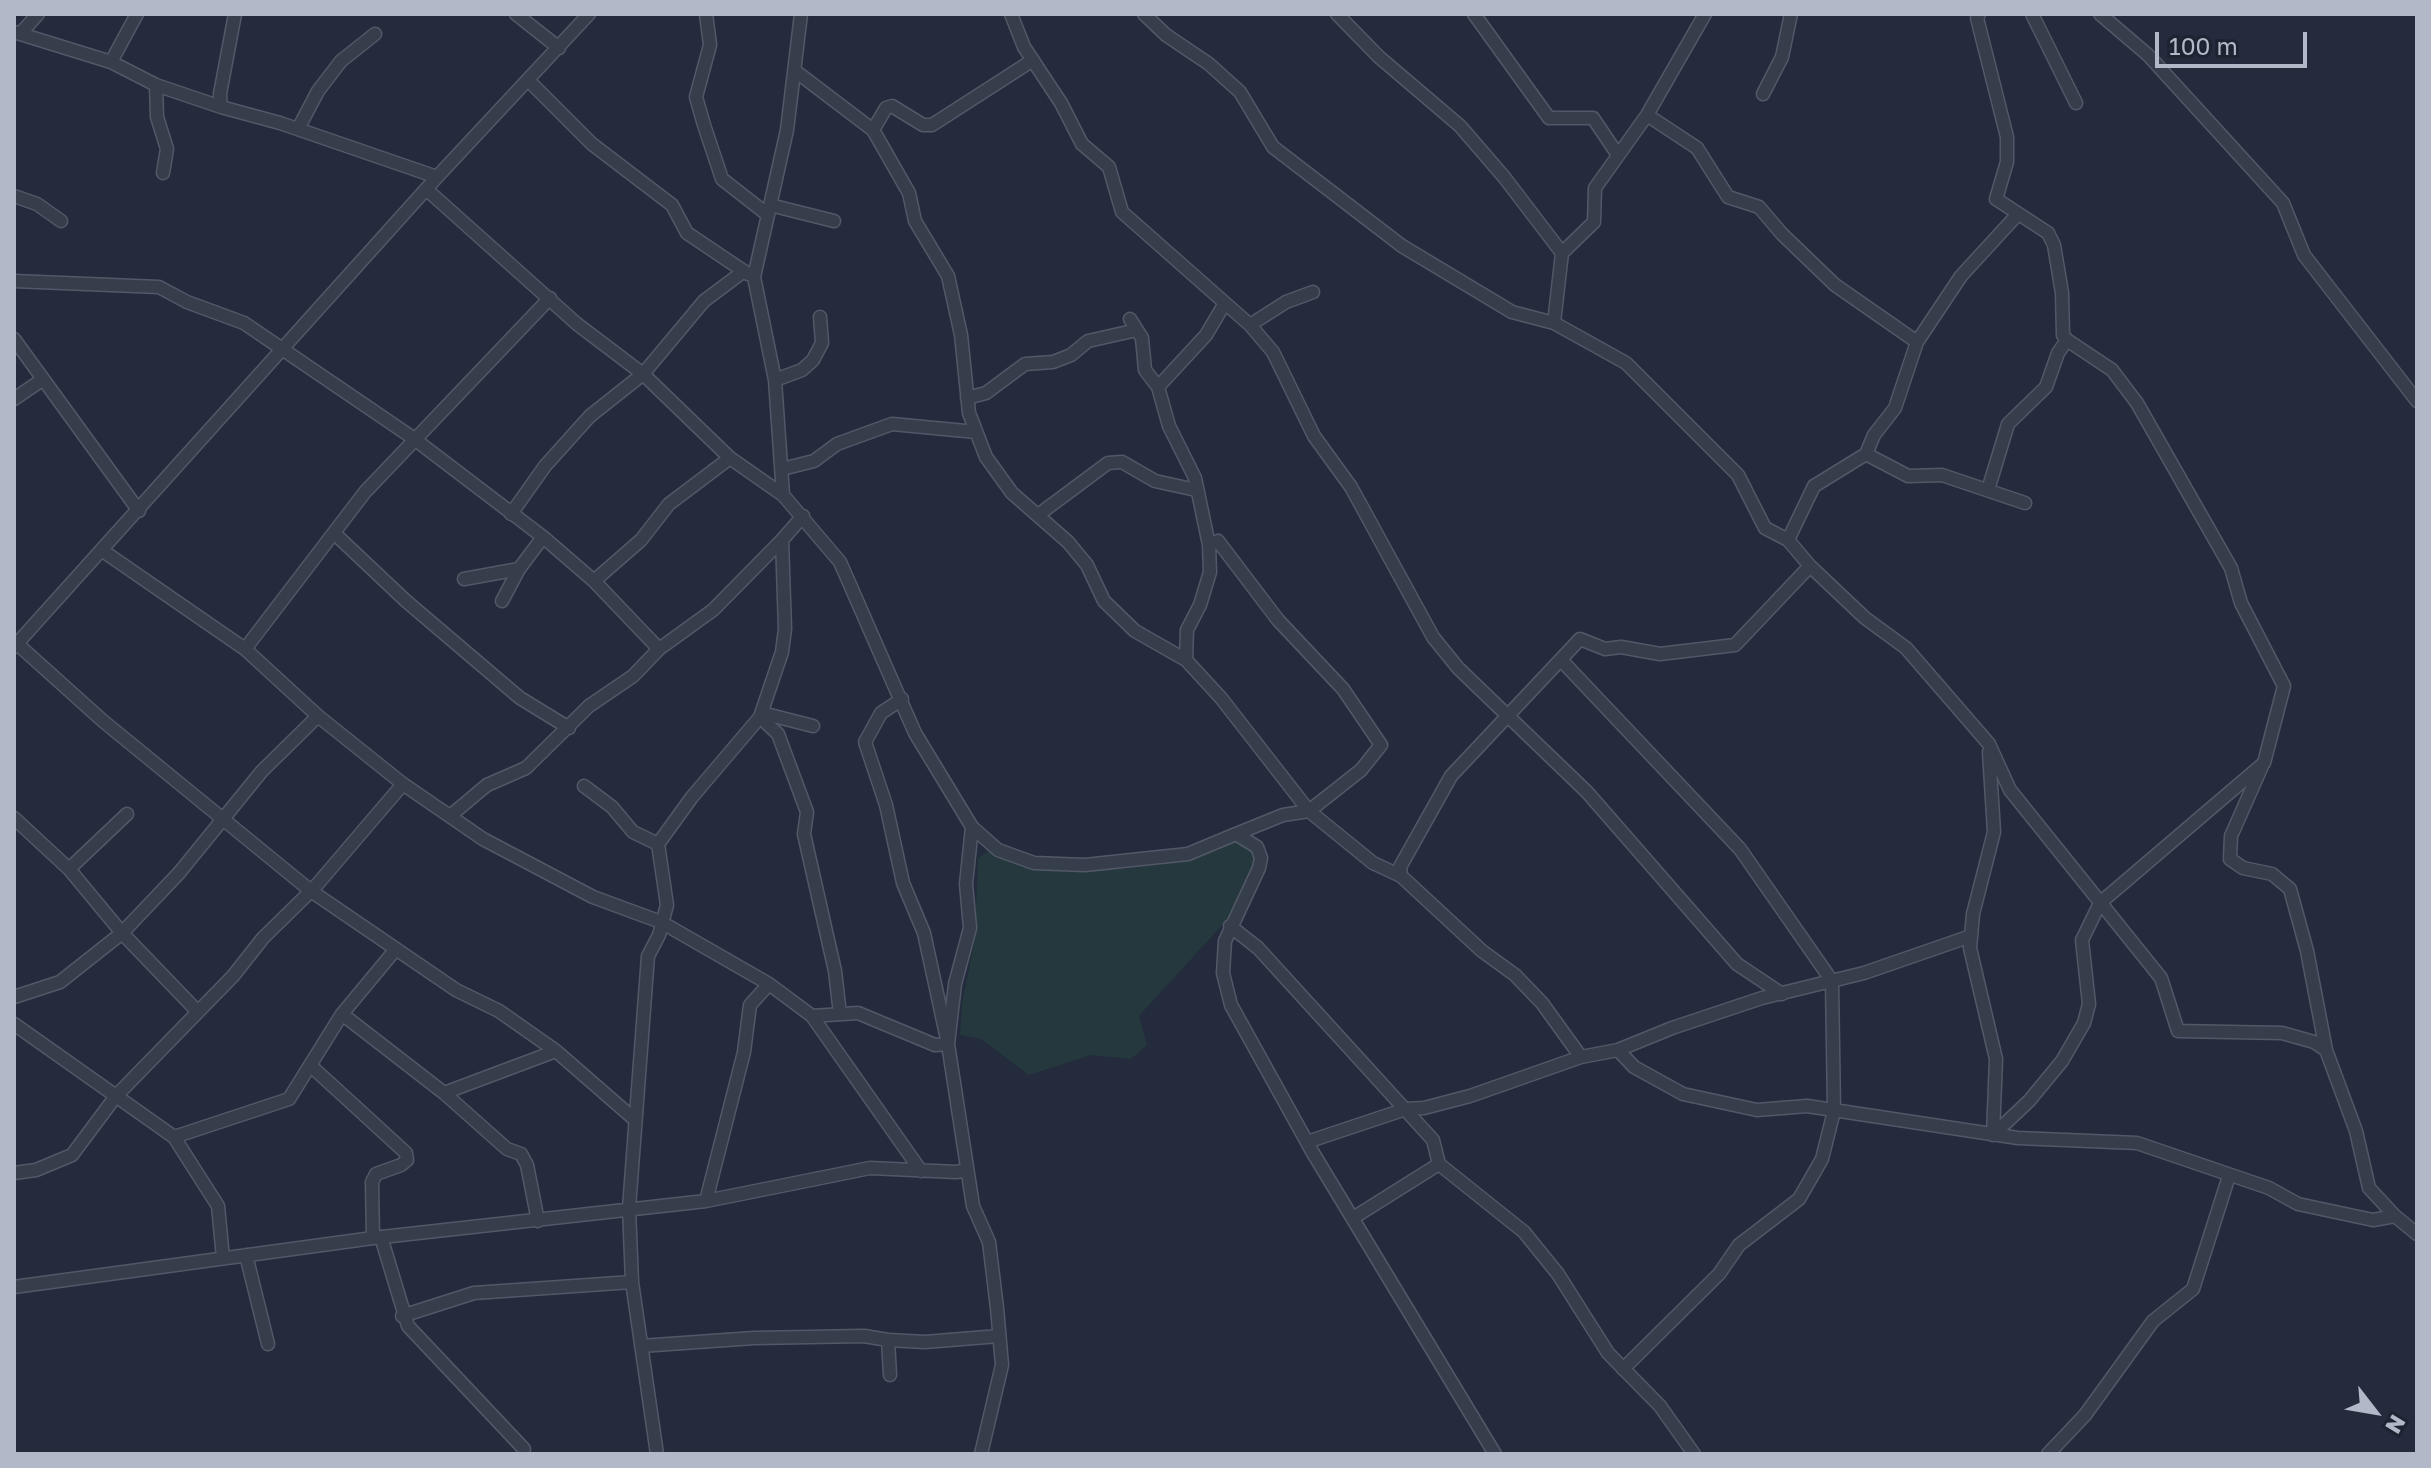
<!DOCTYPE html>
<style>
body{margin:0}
#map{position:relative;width:2431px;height:1468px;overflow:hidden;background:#232b3c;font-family:"Golos Text",sans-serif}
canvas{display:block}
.frame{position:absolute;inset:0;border:16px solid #b2b8c7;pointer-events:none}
.north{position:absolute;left:2335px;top:1372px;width:80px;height:80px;-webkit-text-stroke:6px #1c2331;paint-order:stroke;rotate:121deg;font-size:22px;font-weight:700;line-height:32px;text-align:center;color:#b2b8c7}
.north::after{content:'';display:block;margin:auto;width:28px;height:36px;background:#b2b8c7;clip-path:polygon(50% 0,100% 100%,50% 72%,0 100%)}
.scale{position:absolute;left:2155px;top:32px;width:152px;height:36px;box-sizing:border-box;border:4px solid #b2b8c7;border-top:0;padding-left:10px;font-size:24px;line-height:28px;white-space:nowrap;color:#b2b8c7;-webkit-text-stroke:6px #1c2331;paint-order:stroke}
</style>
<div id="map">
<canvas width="2431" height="1468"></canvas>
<div class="frame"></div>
<div class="north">N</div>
<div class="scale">100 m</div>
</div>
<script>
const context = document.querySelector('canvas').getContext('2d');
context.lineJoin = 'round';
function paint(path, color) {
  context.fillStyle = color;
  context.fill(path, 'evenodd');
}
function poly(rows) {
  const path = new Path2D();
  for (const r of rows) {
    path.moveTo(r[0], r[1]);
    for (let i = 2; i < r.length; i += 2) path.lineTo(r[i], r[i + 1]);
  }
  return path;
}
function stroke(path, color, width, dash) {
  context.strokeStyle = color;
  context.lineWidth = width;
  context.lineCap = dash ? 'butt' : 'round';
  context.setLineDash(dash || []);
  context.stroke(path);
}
paint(poly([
 [1232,840,1246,842,1253,852,1253,866,1225,922,1139,1016,1147,1045,1131,1059,1091,1055,1029,1075,981,1039,960,1035,962,1004,975,938,978,858,989,851,1046,864,1125,869,1175,862]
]), '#24383d');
const minor = poly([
 [516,14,559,48],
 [706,14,710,45,696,97,704,125,722,179,768,215],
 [801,14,787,130,754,277,775,380,783,495,840,562,915,733,972,827,998,850,1034,863,1085,865,1188,854,1236,834,1257,847,1261,858,1259,868,1225,941,1223,973,1231,1005,1313,1153,1495,1454],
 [1011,14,1024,47,1061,103,1082,144,1109,167,1122,212,1250,325,1273,352,1314,436,1351,487,1433,637,1458,668,1587,792,1737,964,1782,994],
 [1144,14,1166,35,1209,64,1240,92,1273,147,1402,246,1512,312,1554,323,1626,363,1738,475,1765,528,1788,540,1814,486,1866,454],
 [1337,14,1379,57,1460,126,1504,177,1562,253],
 [1474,14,1549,118,1593,118,1618,155],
 [1979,14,1977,18,2007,137,2007,162,1996,199,2048,233,2054,245,2062,293,2063,335,2067,340,2058,353,2046,387,2008,424,1988,490],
 [2032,14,2076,103],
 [2100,14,2148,55,2283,203,2304,255,2417,401],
 [14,32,111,62,156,85,221,107,280,123,437,177],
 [20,34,38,14],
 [111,62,137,14],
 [794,70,873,130,909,193,915,221,948,276,961,335,969,413,986,457,1012,493,1068,542,1087,565,1104,601,1135,631,1186,660,1221,698,1309,811,1373,863,1401,876,1482,951,1515,975,1542,1003,1581,1057,1618,1050,1634,1067,1683,1094,1757,1110,1807,1106,2018,1138,2137,1143,2269,1188,2298,1204,2373,1220,2395,1216,2417,1234],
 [528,80,592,144,672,205,687,233,748,274],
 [156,85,157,117,167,149,163,173],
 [1763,94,1782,57,1791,14],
 [221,107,220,94,235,14],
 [1647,115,1697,148,1728,197,1759,207,1782,234,1835,285,1917,342,1961,276,2017,215],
 [298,129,318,91,341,61,375,34],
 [873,130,886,108,892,106,923,125,932,125,1033,60],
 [426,189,577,324,643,374,730,458,783,495],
 [14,196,37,204,61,221],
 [770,205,834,221],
 [14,281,159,287,187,302,244,323,413,438,543,537,594,581,659,649,633,676,589,706,526,768,487,785,450,816],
 [1130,319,1142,338,1145,370,1158,387,1169,426,1195,478,1209,545,1210,572,1200,605,1187,630,1186,660],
 [1554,323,1562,253,1594,222,1595,188,1647,115,1705,14],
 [1250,325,1286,302,1313,292],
 [14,339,139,511],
 [1917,342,1895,408,1874,435,1866,454,1908,476,1942,475,2025,503],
 [775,380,802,370,813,360,822,343,820,317],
 [1158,387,1206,335,1225,303],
 [967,398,986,393,1025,364,1053,362,1071,355,1088,341,1137,330],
 [14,399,42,380],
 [782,469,814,461,837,444,892,424,976,432],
 [511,514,545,466,590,416,643,374,704,301,744,271],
 [1038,515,1108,463,1122,462,1155,481,1196,490],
 [335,534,406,601,520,698,569,728],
 [1209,545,1218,541,1278,620,1343,689,1381,745,1361,770,1309,811,1283,815,1236,834],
 [103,551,245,649,318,716,403,784,483,839,593,897,661,922,769,984,812,1016,858,1013,935,1045,948,1044,924,933,903,883,886,805,865,742,881,713,902,699],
 [1810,566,1865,618,1906,648,1989,744,2010,790,2161,978,2178,1031,2282,1033,2314,1042,2326,1050,2356,1131,2369,1188,2395,1216],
 [464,579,519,569,543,537],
 [594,581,641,540,669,504,730,458],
 [502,601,519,569],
 [14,641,103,721,311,891,456,990,499,1011,556,1051,633,1118],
 [14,647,437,177,589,14],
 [245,649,365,492,550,298],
 [659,649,713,610,782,540],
 [1562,661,1740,849,1832,981,1834,1111,1822,1159,1799,1199,1739,1245,1719,1274,1623,1369],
 [762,713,813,726],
 [760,717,778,734,807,812,804,834,835,971,840,1014],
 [1989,752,1994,832,1973,914,1970,948,1996,1059,1993,1135],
 [2262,766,2231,836,2230,859,2243,868,2272,874,2290,889,2307,951,2326,1050],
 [584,786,612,807,633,832,658,844],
 [14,818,69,869,122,933,198,1012],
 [972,827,966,884,970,928,955,984,948,1044,973,1206,989,1242,997,1308,1002,1365,981,1454],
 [69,869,127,814],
 [1401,876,1400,867,1451,776,1580,639,1605,649,1621,647,1660,654,1735,645,1810,566,1788,540],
 [1230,926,1258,948,1433,1140,1439,1164],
 [14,997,60,982,122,933,179,873,262,771,318,716],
 [342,1014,444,1093,507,1149,521,1154,527,1165,538,1221],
 [812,1016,921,1171],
 [14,1024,174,1137,289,1099,342,1014,396,949],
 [1618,1050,1672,1028,1762,998,1864,973,1971,936],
 [311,1066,406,1153,407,1160,401,1165,376,1174,372,1182,373,1238],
 [444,1093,556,1051],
 [1993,1135,2029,1101,2062,1061,2084,1023,2089,1004,2082,940,2100,903,2264,763,2284,686,2241,603,2231,568,2137,403,2112,370,2067,340],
 [174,1137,218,1206,223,1258],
 [1307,1142,1406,1109,1424,1108,1470,1096,1581,1057],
 [14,1173,36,1170,72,1155,116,1096,233,976,263,938,315,887,403,784],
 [706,1201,870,1168,956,1172,967,1170],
 [1353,1218,1439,1164,1524,1232,1558,1274,1608,1353,1660,1406,1694,1454],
 [381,1237,408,1326,524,1449],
 [246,1255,268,1344],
 [14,1287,373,1238,706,1201,744,1052,750,1005,769,984],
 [402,1316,474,1293,632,1282],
 [888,1340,925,1342,999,1336],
 [641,1346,754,1338,864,1336,888,1340,890,1375],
 [657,1454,632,1282,629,1208,648,956,659,935,667,905,658,844,692,797,760,717,782,652,785,629,782,540,803,516],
 [2048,1454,2085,1415,2153,1321,2193,1289,2229,1176]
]);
stroke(minor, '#525867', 15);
stroke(minor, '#363e4c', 12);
</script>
